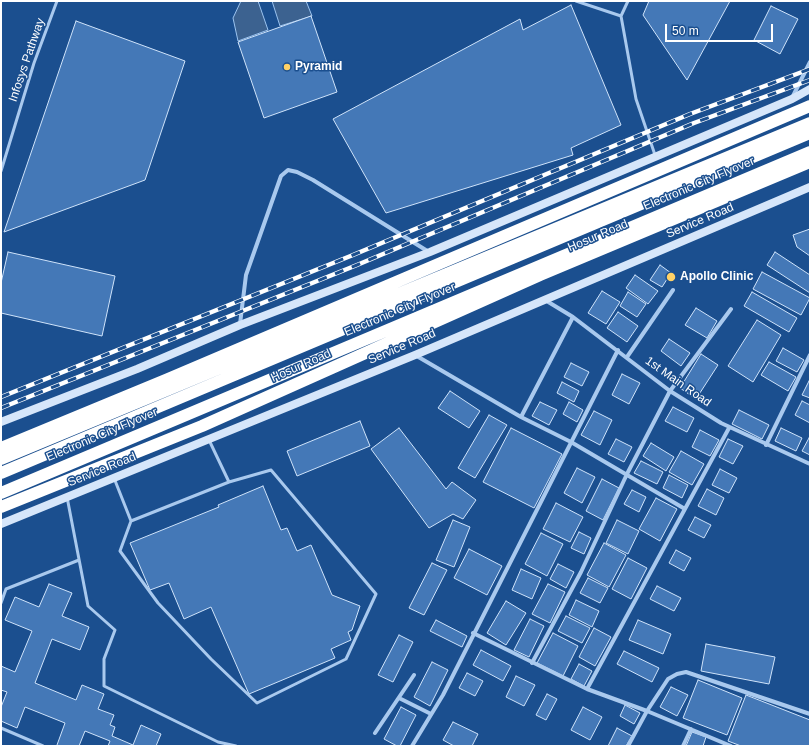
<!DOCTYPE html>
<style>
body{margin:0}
#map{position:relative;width:811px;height:747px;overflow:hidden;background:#1b4f8f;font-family:Helvetica,sans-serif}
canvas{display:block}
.frame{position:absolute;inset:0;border:2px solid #fff;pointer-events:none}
.scale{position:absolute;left:665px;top:24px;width:108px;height:18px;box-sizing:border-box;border:2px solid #fff;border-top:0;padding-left:5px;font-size:12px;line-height:14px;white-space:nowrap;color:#fff;-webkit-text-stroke:3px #1b4f8f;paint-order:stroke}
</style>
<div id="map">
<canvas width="811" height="747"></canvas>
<div class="frame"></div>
<div class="scale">50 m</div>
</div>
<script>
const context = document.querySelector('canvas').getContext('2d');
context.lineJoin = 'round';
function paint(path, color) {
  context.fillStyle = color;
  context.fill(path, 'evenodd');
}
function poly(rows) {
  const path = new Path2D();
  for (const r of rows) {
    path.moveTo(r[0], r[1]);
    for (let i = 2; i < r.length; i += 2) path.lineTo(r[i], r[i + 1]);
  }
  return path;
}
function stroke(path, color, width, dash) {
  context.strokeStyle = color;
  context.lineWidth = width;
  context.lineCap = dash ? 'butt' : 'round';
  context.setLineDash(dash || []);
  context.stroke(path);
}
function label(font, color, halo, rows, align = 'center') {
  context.font = font + ' Helvetica,sans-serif';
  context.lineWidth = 3;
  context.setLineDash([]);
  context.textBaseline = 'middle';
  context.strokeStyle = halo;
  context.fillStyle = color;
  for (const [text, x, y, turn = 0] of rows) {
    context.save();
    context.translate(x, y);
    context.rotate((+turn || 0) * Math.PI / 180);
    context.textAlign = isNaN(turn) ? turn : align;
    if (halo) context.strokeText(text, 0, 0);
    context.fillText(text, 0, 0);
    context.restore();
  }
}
const water = poly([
 [241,1,258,1,268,30,238,41,233,18,241,1],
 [272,1,306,1,312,16,280,26,272,1]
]);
paint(water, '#3c6290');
stroke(water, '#9cc4f0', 1);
const building = poly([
 [649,1,730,1,687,80,643,15,649,1],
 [571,5,621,125,571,148,573,155,386,213,333,119,520,19,523,30,571,5],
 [771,6,798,19,780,54,754,40,771,6],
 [311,16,337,92,264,118,238,42,311,16],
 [76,21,185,61,145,180,4,232,76,21],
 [810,229,810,256,797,247,793,235,810,229],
 [8,252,115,276,102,336,1,313,1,283,8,252],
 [775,252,810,275,810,293,767,265,775,252],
 [660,265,671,273,662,287,650,280,660,265],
 [762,272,810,298,801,315,753,289,762,272],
 [635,275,658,291,648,304,626,288,635,275],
 [602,291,620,302,606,324,588,313,602,291],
 [628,292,646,304,637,317,620,306,628,292],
 [752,292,797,318,789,332,744,306,752,292],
 [696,308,717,321,707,338,685,325,696,308],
 [618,312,638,326,627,342,607,328,618,312],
 [757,320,781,335,753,382,728,366,757,320],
 [669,339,690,353,681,366,661,351,669,339],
 [783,348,804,360,797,372,776,361,783,348],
 [701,354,718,365,696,399,680,388,701,354],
 [769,362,796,377,788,391,761,375,769,362],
 [571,363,589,372,582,386,564,377,571,363],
 [622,374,640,383,629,404,612,395,622,374],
 [809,381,810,381,810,398,802,395,809,381],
 [562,382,579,391,574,402,557,393,562,382],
 [450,391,480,411,469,428,438,408,450,391],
 [802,401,810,405,810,423,795,415,802,401],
 [540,402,557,410,549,425,532,416,540,402],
 [569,402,583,410,577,422,563,414,569,402],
 [673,407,694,418,687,432,665,421,673,407],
 [739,410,769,425,762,439,732,424,739,410],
 [594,411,612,420,600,445,581,435,594,411],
 [489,415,507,425,475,478,458,468,489,415],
 [360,421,370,446,297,476,287,451,360,421],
 [399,428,446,489,452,482,476,500,463,519,453,514,429,528,371,449,399,428],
 [511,428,562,454,534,508,483,482,511,428],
 [781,428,802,438,796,451,775,441,781,428],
 [700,430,719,440,710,456,692,447,700,430],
 [809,438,810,439,810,455,802,451,809,438],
 [616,439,632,447,624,462,608,454,616,439],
 [728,439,743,446,733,464,719,457,728,439],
 [651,443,674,457,666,471,643,456,651,443],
 [681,451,704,464,692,485,669,472,681,451],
 [641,461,663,472,657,484,634,473,641,461],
 [577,468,595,477,582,503,564,493,577,468],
 [720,469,737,478,729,493,712,485,720,469],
 [669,475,688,485,682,498,663,488,669,475],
 [602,479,619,488,603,520,586,511,602,479],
 [263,486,281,530,287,528,297,551,311,545,332,595,360,606,352,630,348,632,351,640,331,649,335,658,249,694,211,607,184,619,169,583,150,590,130,543,219,507,218,505,263,486],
 [707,489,724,498,716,515,698,506,707,489],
 [632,490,646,497,639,512,624,504,632,490],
 [656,498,677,509,660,541,639,529,656,498],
 [556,503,583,517,570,542,543,529,556,503],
 [695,517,711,525,704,538,688,530,695,517],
 [453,520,470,527,454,567,436,560,453,520],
 [617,520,639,531,628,554,606,543,617,520],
 [579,532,591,538,584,554,571,548,579,532],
 [541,533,563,544,547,576,525,564,541,533],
 [604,543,626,555,609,587,587,575,604,543],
 [469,549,502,566,487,595,454,578,469,549],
 [676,550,691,558,684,571,669,563,676,550],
 [628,558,647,568,631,599,612,589,628,558],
 [432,563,447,570,424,615,409,608,432,563],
 [558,564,574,572,566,588,550,579,558,564],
 [521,569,541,578,532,599,512,590,521,569],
 [588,578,608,588,600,603,580,593,588,578],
 [49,584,72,593,62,616,89,627,80,650,52,639,35,683,76,700,82,685,104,694,98,709,114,715,110,725,115,727,112,736,133,745,141,725,161,734,156,746,108,746,110,741,85,731,79,746,58,746,57,745,65,723,25,707,17,728,1,721,1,707,7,692,1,690,1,666,15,672,32,631,5,620,15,597,39,607,49,584],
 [548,584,565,592,550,623,532,614,548,584],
 [657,586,681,598,674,611,650,599,657,586],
 [576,600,599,611,592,627,569,615,576,600],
 [506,601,526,613,506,645,487,633,506,601],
 [566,616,590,628,582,643,558,631,566,616],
 [530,619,544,626,529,657,514,650,530,619],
 [436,620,467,636,462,647,430,631,436,620],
 [638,620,671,634,663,654,629,640,638,620],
 [594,628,611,637,595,666,579,657,594,628],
 [553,633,578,646,563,676,537,663,553,633],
 [399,635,413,642,393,682,378,675,399,635],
 [706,644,775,657,769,684,701,671,706,644],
 [481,650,511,666,503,681,473,665,481,650],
 [624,651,659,668,652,682,617,664,624,651],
 [432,662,448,670,430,706,414,697,432,662],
 [579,664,592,671,584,686,571,679,579,664],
 [467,673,483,681,475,696,459,688,467,673],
 [516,676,535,685,524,706,506,697,516,676],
 [698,680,742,698,727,735,683,718,698,680],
 [671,687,688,695,677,716,660,707,671,687],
 [547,694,557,699,546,720,536,715,547,694],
 [746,695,810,720,810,746,741,746,728,741,746,695],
 [625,705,640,713,634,724,620,716,625,705],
 [401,707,416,715,400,746,397,746,384,739,401,707],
 [583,707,602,717,590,740,571,730,583,707],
 [453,722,478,734,472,746,454,746,443,740,453,722],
 [617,728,632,736,626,746,608,746,617,728],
 [692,732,706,737,703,746,686,746,692,732]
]);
paint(building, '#4478b7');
stroke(building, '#cfe3fa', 1);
stroke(poly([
 [576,1,621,16],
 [628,1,621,16,636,99,655,155],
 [1,171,34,63,57,1],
 [209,440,229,482],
 [271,470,376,594,346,659,257,703,211,659,158,603,120,551,131,521,229,482,271,470],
 [114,478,131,521],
 [67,497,88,606,115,630,104,659,104,686,218,742,236,746],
 [1,603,6,589,79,560],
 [1,728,43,746]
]), '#a9c9ee', 3);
stroke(poly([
 [793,96,810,62],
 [545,300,573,317,670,391,721,423,810,464],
 [240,324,246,275,281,176,288,170,297,172,313,180,429,252],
 [415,355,521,417,571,442,685,509],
 [627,357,673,290],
 [521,417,573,317],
 [766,445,810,355],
 [473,633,587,689,647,711,731,746],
 [532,663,581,572,627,474,670,391,731,309],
 [587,689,729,428],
 [399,698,431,714],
 [375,733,414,675],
 [412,746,443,695,618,350],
 [628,746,647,711,668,679,677,674,686,672,810,714],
 [683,746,691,729]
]), '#a9c9ee', 4);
stroke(poly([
 [1,422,137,369,240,325,430,252,792,99,810,89],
 [1,524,415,355,810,187]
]), '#d6e6fa', 8);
stroke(poly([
 [1,448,168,379,810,106],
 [1,459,810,123],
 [1,473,810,133],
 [1,493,810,152],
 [1,507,202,426,540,275,810,162]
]), '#fff', 12);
const rail = poly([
 [1,397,353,255,690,114,810,69],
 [1,408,357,265,694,123,810,80]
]);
stroke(rail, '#fff', 4.5);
stroke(rail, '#1b4f8f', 3, [9]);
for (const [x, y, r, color] of [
 [287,67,4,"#ffd166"],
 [671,277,5,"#ffd166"]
]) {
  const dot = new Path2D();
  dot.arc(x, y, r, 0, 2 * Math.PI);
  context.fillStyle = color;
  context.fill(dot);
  stroke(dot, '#1b4f8f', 1.5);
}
label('12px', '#fff', '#1b4f8f', [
 ["Infosys Pathway",27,60,-71],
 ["Electronic City Flyover",699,184,-23],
 ["Service Road",700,221,-23],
 ["Hosur Road",598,236,-23],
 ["Electronic City Flyover",400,310,-23],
 ["Service Road",402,347,-23],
 ["Hosur Road",301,366,-24],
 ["1st Main Road",678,382,35],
 ["Electronic City Flyover",102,435,-23],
 ["Service Road",102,470,-22]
]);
label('bold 12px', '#fff', '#1b4f8f', [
 ["Pyramid",295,67],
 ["Apollo Clinic",680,277]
], 'left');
</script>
